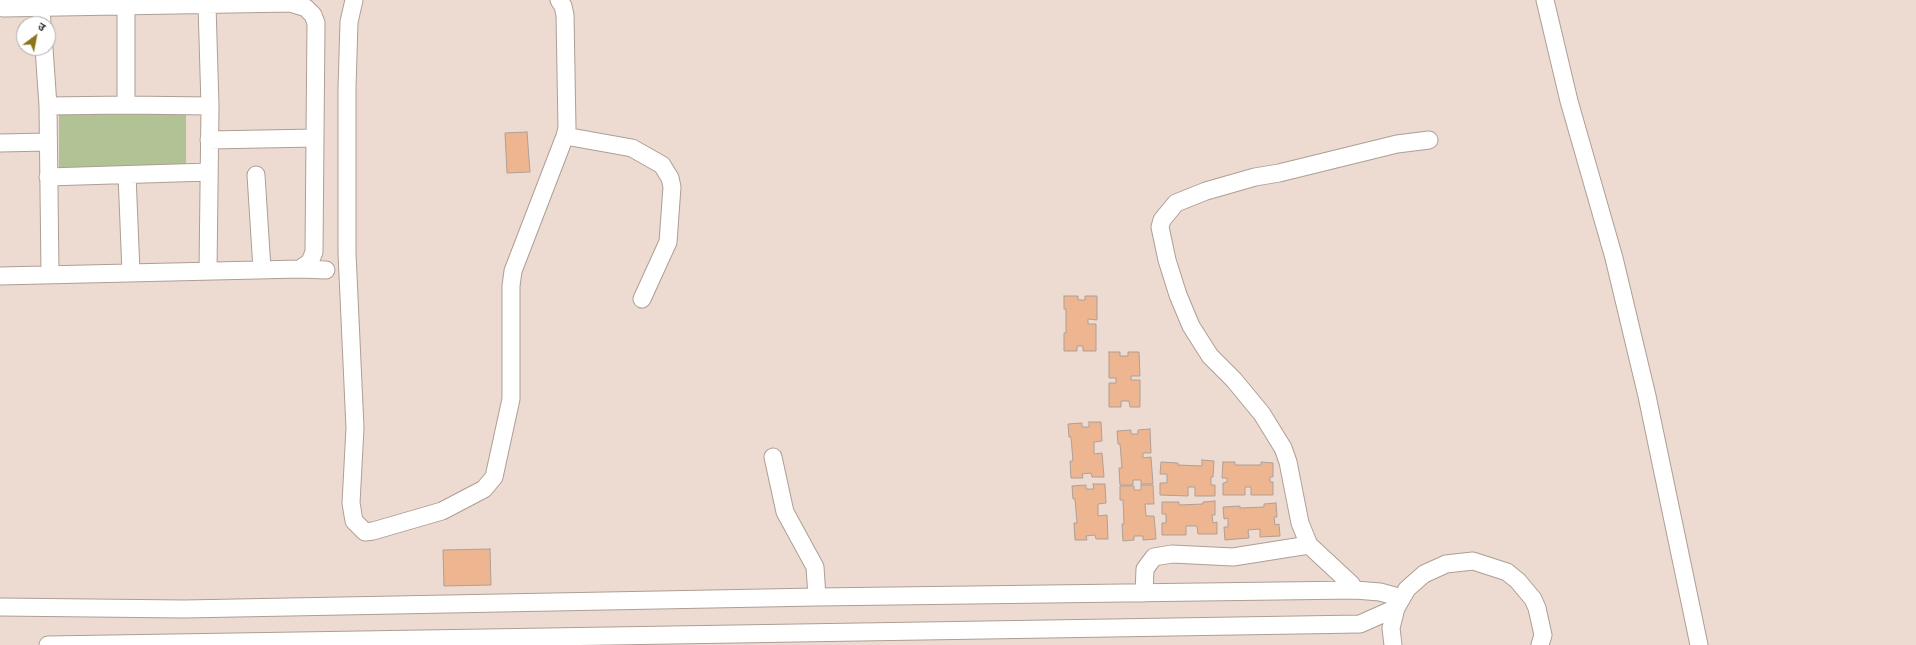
<!DOCTYPE html>
<meta charset="utf-8">
<style>
body{margin:0}
#map{position:relative;width:1916px;height:645px;overflow:hidden;background:#eddbd1;font-family:"Playfair Display","Noto Sans Devanagari",serif}
canvas{display:block}
.north{position:absolute;left:16px;top:16px;width:40px;height:40px;box-sizing:border-box;background:#fff;border:1px solid #adaaa8;border-radius:50%;rotate:32deg;font-size:11px;font-weight:700;line-height:16px;text-align:center;color:#312a26}
.north::after{content:'';display:block;margin:auto;width:14px;height:18px;background:#8d7419;clip-path:polygon(50% 0,100% 100%,50% 72%,0 100%)}
</style>
<div id="map">
<canvas width="1916" height="645"></canvas>
<div class="north">उ</div>
</div>
<script>
const context = document.querySelector('canvas').getContext('2d');
context.lineJoin = 'round';
function paint(path, color) {
  context.fillStyle = color;
  context.fill(path, 'evenodd');
}
function poly(rows) {
  const path = new Path2D();
  for (const r of rows) {
    path.moveTo(r[0], r[1]);
    for (let i = 2; i < r.length; i += 2) path.lineTo(r[i], r[i + 1]);
  }
  return path;
}
function stroke(path, color, width, dash) {
  context.strokeStyle = color;
  context.lineWidth = width;
  context.lineCap = dash ? 'butt' : 'round';
  context.setLineDash(dash || []);
  context.stroke(path);
}
paint(poly([
 [59,111,186,111,186,168,59,168]
]), '#b1c294');
const building = poly([
 [527,132,530,172,507,173,505,133,527,132],
 [1064,296,1078,296,1078,300,1085,300,1085,296,1097,296,1097,320,1088,319,1088,324,1096,324,1096,351,1083,351,1083,346,1077,346,1077,351,1064,351,1064,333,1066,333,1066,309,1064,309,1064,296],
 [1109,352,1120,352,1120,356,1128,356,1128,352,1139,352,1140,376,1131,376,1131,380,1140,380,1140,407,1130,407,1129,401,1121,401,1121,407,1109,407,1109,383,1116,383,1116,378,1109,378,1109,352],
 [1089,422,1101,422,1102,441,1094,442,1094,454,1102,453,1104,477,1092,477,1091,473,1082,474,1083,478,1071,478,1070,461,1073,461,1071,437,1069,437,1068,424,1082,423,1082,427,1089,427,1089,422],
 [1150,429,1151,453,1143,453,1143,458,1151,457,1153,484,1141,484,1141,480,1133,480,1133,485,1120,485,1119,468,1122,468,1120,444,1118,444,1117,431,1131,430,1131,434,1138,434,1138,430,1150,429],
 [1202,460,1214,461,1213,477,1211,477,1211,485,1215,485,1215,496,1195,496,1195,487,1188,487,1188,496,1160,495,1160,483,1167,483,1167,474,1160,474,1161,462,1178,463,1178,465,1202,466,1202,460],
 [1223,462,1235,462,1235,465,1261,465,1261,462,1273,463,1273,477,1270,477,1270,482,1273,482,1273,495,1251,495,1251,487,1245,487,1245,495,1223,495,1223,483,1227,482,1227,478,1222,478,1223,462],
 [1093,484,1105,484,1106,503,1098,504,1098,516,1107,515,1108,539,1096,539,1095,535,1086,536,1087,540,1075,540,1074,523,1077,523,1075,499,1073,499,1072,486,1086,485,1086,489,1094,489,1093,484],
 [1141,485,1153,485,1154,504,1145,504,1146,516,1154,516,1156,539,1143,540,1143,536,1134,536,1134,540,1123,541,1122,524,1124,524,1123,500,1120,500,1120,486,1134,486,1134,490,1141,490,1141,485],
 [1215,501,1215,515,1212,515,1213,523,1217,522,1217,534,1198,534,1197,526,1186,526,1186,535,1162,535,1162,523,1166,523,1166,514,1162,514,1162,502,1179,502,1179,505,1203,504,1203,502,1215,501],
 [1276,503,1277,517,1274,517,1275,525,1279,524,1280,536,1260,537,1260,529,1248,530,1249,538,1225,540,1224,527,1228,527,1228,518,1224,519,1223,507,1240,506,1240,508,1264,507,1264,504,1276,503],
 [490,549,491,585,444,586,443,550,490,549]
]);
paint(building, '#eeb591');
stroke(building, '#af9f95', 1);
const minor = poly([
 [354,0,349,22,347,88,347,253,355,428,351,503,354,521,365,532,373,531,442,511,484,489,494,477,511,399,511,286,513,271,565,136,567,128,565,15,563,6,559,0],
 [1545,0,1569,101,1614,258,1647,396,1699,645],
 [207,5,210,106,208,271],
 [41,7,42,24],
 [44,48,48,106,50,274],
 [126,105,126,0],
 [48,106,126,105,210,106],
 [565,136,632,148,662,165,670,178,672,187,668,242,642,299],
 [209,140,315,138],
 [0,143,48,142],
 [127,175,131,272],
 [256,175,262,269],
 [48,177,209,172],
 [300,269,326,270],
 [0,276,300,269,310,262,314,252,316,23,313,15,306,8,290,3,3,8],
 [773,457,785,512,815,567,817,597],
 [1355,590,1351,584,1309,545,1300,523,1288,462,1283,448,1262,414,1234,380,1210,356,1191,326,1178,295,1167,260,1160,227,1162,220,1176,203,1206,191,1255,177,1279,173,1397,144,1429,140],
 [1144,593,1145,569,1154,557,1172,554,1233,557,1309,545],
 [0,607,184,609,817,597,1355,590,1380,592,1402,598],
 [48,645,1360,624,1396,608],
 [1393,645,1391,628,1396,608,1407,589,1424,574,1446,564,1473,561,1507,572,1518,581,1533,599,1537,608,1543,635,1540,645]
]);
stroke(minor, '#ae9e94', 19);
stroke(minor, '#fff', 17);
</script>
